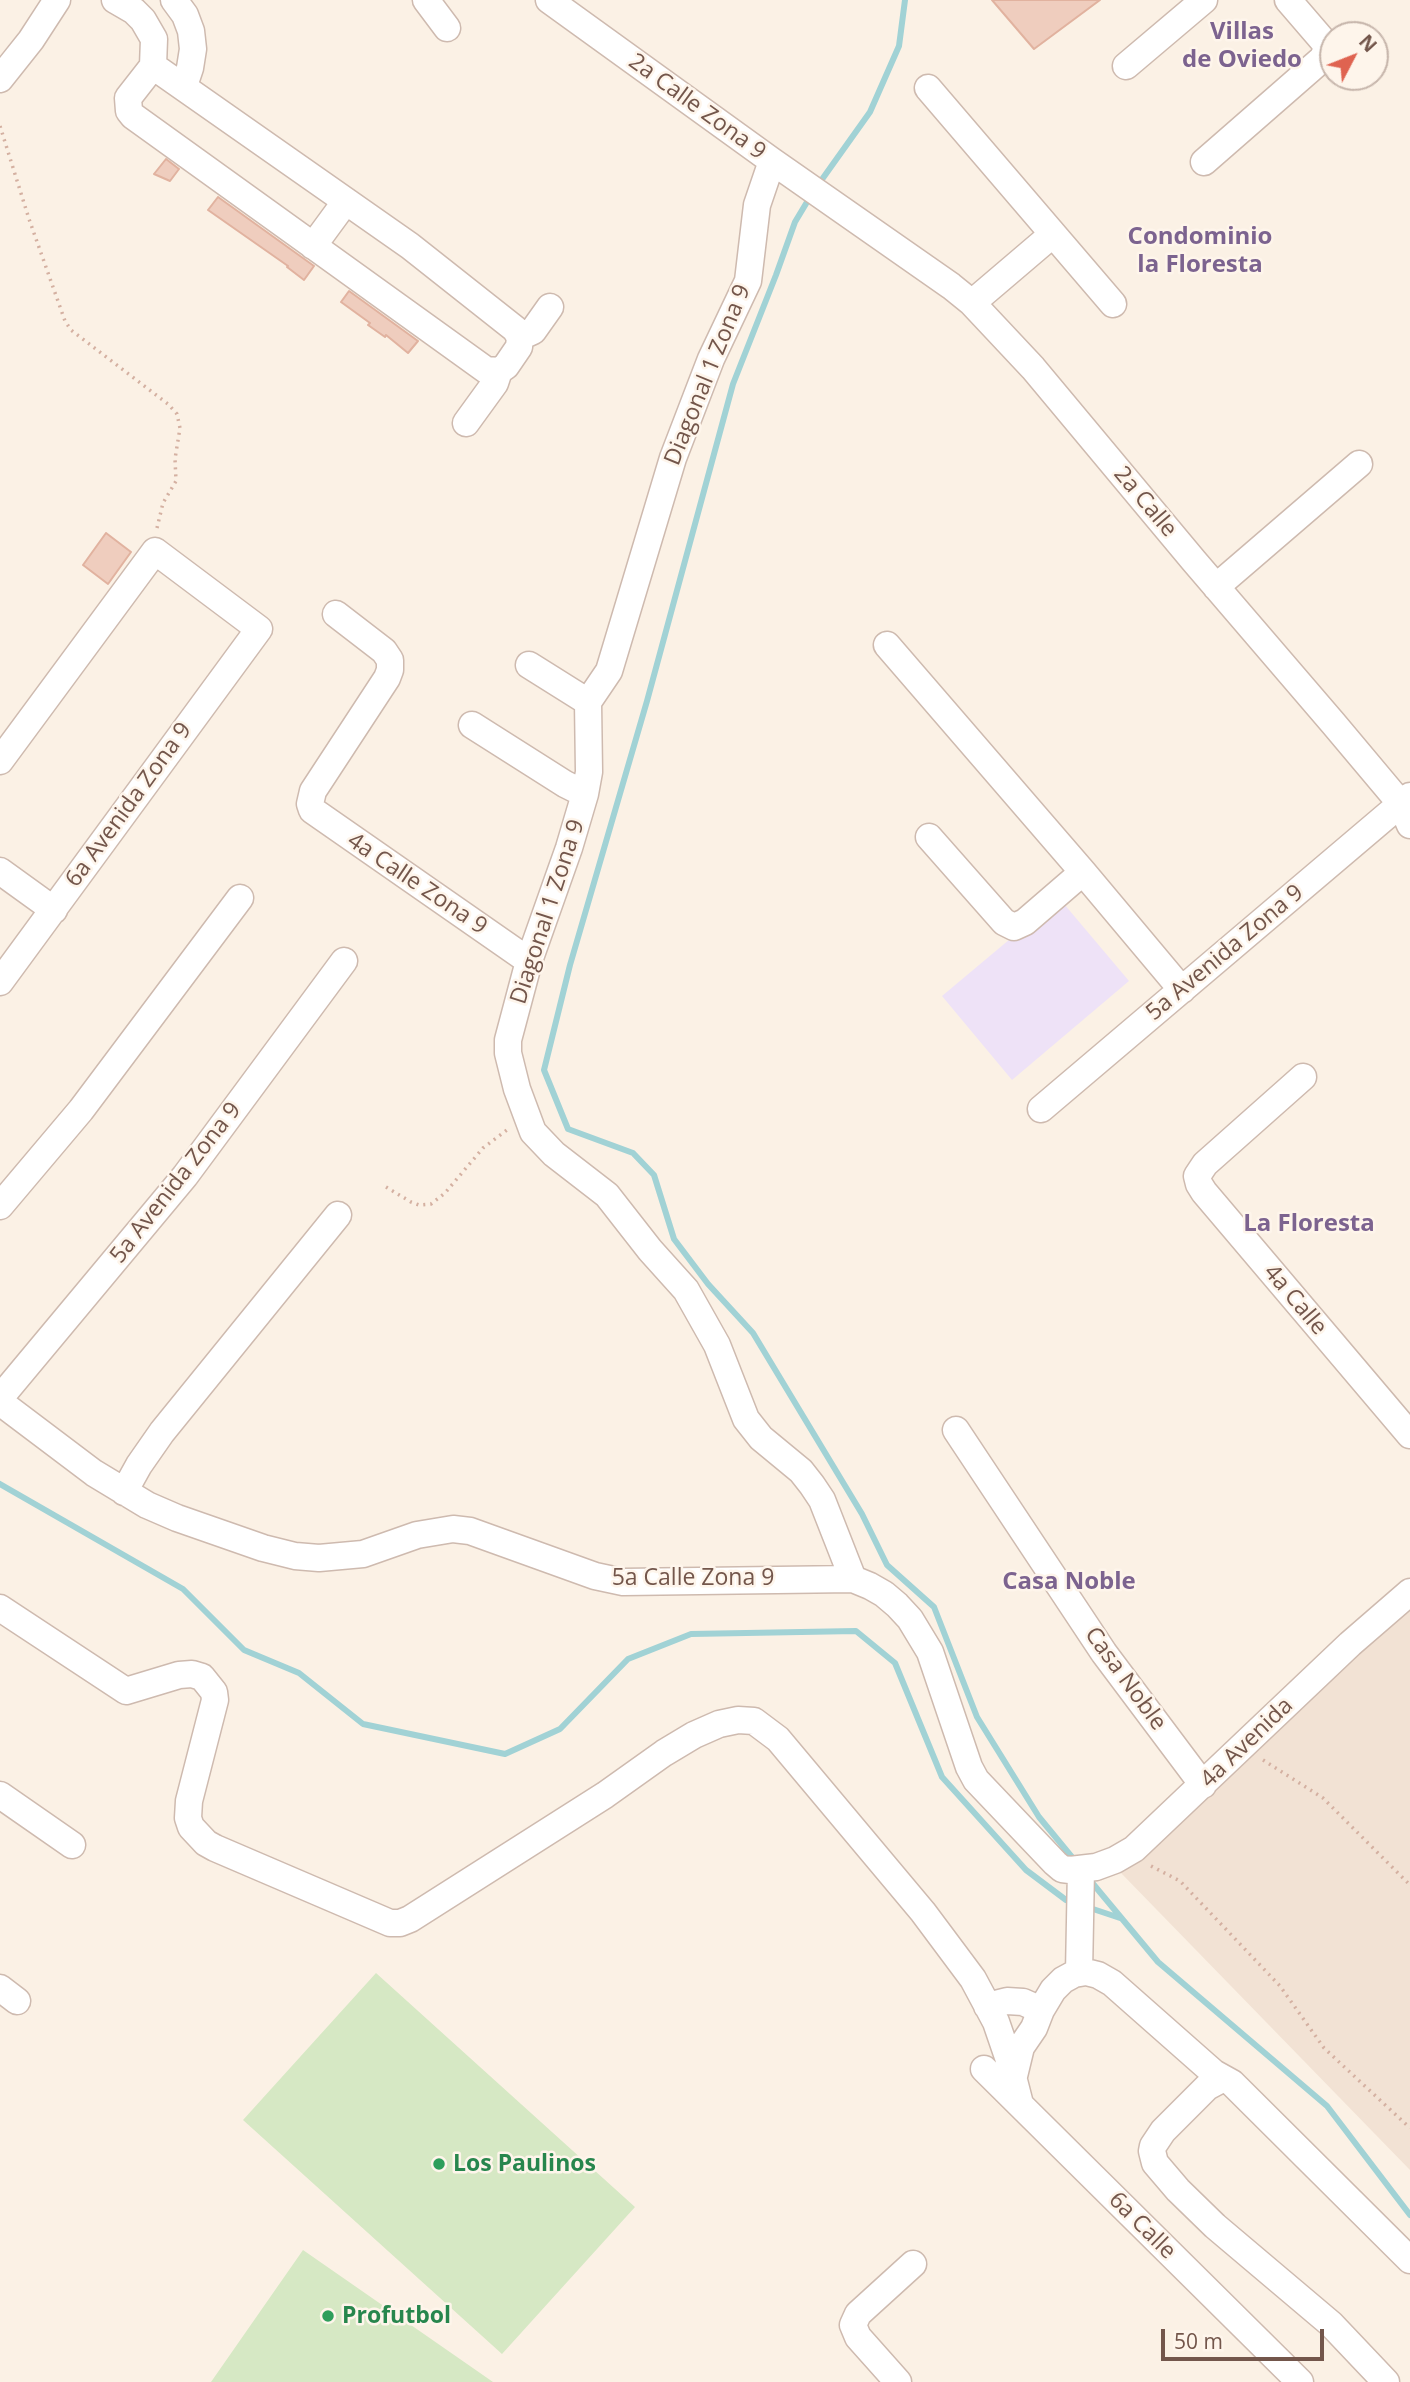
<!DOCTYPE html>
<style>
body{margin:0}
#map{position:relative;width:1410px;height:2382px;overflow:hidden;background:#fbf1e5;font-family:"Open Sans",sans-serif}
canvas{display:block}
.north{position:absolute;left:1319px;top:21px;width:70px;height:70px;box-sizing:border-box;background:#fef5eb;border:2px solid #c6b5ab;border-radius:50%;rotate:48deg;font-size:19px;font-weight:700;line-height:28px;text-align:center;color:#73564b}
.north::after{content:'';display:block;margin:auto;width:24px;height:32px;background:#df6350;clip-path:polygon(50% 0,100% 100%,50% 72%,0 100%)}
.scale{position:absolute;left:1161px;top:2329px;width:163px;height:32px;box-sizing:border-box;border:4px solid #73564b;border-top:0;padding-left:9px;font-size:21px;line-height:24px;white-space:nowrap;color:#73564b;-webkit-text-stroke:5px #fef5eb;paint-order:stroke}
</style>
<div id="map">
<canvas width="1410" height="2382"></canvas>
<div class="north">N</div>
<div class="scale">50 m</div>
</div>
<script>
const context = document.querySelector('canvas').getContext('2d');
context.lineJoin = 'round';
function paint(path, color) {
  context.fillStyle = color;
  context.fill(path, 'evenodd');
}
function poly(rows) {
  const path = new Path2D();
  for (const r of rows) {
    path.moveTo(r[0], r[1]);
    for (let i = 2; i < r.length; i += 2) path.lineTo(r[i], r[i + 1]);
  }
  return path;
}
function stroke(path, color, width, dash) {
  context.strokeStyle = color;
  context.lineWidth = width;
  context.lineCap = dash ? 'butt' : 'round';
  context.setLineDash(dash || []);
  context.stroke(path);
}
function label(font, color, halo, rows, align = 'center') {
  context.font = font + ' "Open Sans",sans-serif';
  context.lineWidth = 5;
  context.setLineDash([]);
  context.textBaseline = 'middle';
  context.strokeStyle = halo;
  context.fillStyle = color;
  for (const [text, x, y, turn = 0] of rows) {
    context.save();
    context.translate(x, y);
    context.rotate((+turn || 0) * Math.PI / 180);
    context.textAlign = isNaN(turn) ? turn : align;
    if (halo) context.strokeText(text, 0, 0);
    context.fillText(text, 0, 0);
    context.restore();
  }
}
paint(poly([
 [1409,1604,1410,1606,1410,2170,1121,1873]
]), '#f2e2d4');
paint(poly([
 [1059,898,1129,981,1012,1080,942,996]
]), '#eee2f7');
paint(poly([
 [376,1973,635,2207,502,2354,243,2120],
 [303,2250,493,2382,211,2382]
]), '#d6e8c4');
stroke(poly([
 [818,185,870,112,899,46,905,0],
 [810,197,795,222,776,275,733,384,647,701,570,965,544,1070,568,1129,633,1153,654,1175,674,1239,708,1284,753,1333,862,1514,887,1565,934,1607,977,1717,1039,1817,1076,1862],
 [0,1484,183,1589,244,1650,299,1673,363,1724,505,1754,560,1729,628,1659,691,1634,856,1631,895,1663,942,1777,1026,1870,1066,1900,1074,1902],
 [1089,1879,1158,1962,1327,2106,1410,2215],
 [1087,1907,1120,1918]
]), '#a1d2d5', 6);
const building = poly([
 [992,0,1100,0,1034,49,992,0],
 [166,159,179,169,170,181,154,174,166,159],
 [218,197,314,266,304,280,287,267,288,266,208,210,218,197],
 [349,291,418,341,408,353,386,335,385,337,368,325,370,323,341,302,349,291],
 [106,533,131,552,108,584,83,565,106,533]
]);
paint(building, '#efcdbe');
stroke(building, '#e1b29f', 2);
const minor = poly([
 [115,0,134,11,143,20,154,39,153,66,128,98,129,111,133,116,486,370,499,371],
 [174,0,185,15,191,31,193,49,190,68,184,86],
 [426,0,447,28],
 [549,0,772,161,951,286,972,303,1033,368,1194,561,1333,723,1401,804,1410,825],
 [153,66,410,246,515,329,520,337,519,347,506,366,499,371,495,383,466,423],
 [1126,66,1204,0],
 [0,79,31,40,57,0],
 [928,88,1113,304],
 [772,161,757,205,748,281,711,359,673,458,609,671,588,702,589,772,585,794,569,848,529,961,508,1040,508,1053,517,1089,533,1132,554,1154,607,1195,650,1250,686,1290,717,1345,746,1419,761,1438,801,1471,812,1485,822,1500,853,1579],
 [1204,162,1322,59,1326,52,1325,43,1288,0],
 [313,246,346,201],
 [972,303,1053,234],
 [520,337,533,331,550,307],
 [1216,587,1359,464],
 [336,614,384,651,390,660,390,670,387,678,313,791,310,804,312,810,529,961],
 [887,645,1083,872,1182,990],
 [529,665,588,702],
 [472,725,565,784,585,794],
 [0,761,155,551,259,629,0,982],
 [929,837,1004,922,1014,927,1025,922,1083,872],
 [0,871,54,910],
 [1303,1077,1205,1164,1197,1176,1199,1184,1204,1192,1410,1435],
 [1041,1109,1410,796],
 [0,1206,81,1110,240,898],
 [0,1398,185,1176,344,961],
 [0,1402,94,1473,147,1505,177,1518,263,1548,295,1556,319,1558,363,1554,417,1535,453,1529,470,1531,595,1576,623,1582,853,1579,870,1586,884,1594,897,1605,910,1619,930,1652,969,1767,976,1780,1055,1863,1062,1869,1070,1870,1096,1867,1115,1860,1134,1849,1350,1644,1410,1592],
 [956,1430,1104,1653,1203,1785],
 [124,1492,139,1465,162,1432,338,1215],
 [0,1608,126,1691,179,1675,192,1674,202,1677,214,1692,215,1700,189,1801,188,1818,191,1827,206,1843,215,1848,390,1923,400,1923,410,1919,605,1795,664,1753,694,1735,719,1724,738,1720,754,1721,778,1739,923,1912,973,1979,996,2022,1008,2057,1020,2104],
 [0,1795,72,1845],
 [1079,1973,1081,1869],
 [0,1988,17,2001],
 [987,2006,1007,2001,1023,2002,1041,2010],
 [984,2069,1300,2382],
 [1014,2076,1021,2047,1034,2028,1041,2010,1053,1990,1063,1980,1074,1974,1086,1972,1098,1975,1112,1983,1214,2073,1232,2083,1410,2260],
 [1226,2080,1220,2080,1207,2087,1163,2131,1153,2146,1152,2151,1155,2163,1178,2190,1215,2226,1331,2324,1386,2382],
 [898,2382,858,2337,853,2325,858,2314,913,2264]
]);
stroke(minor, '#cebaaf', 29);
stroke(poly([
 [0,126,29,219,65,321,71,330,168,404,177,414,180,428,175,459,176,481,163,503,157,528],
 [386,1187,411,1202,419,1205,431,1204,445,1193,483,1148,507,1130],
 [1263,1760,1323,1798,1410,1885],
 [1151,1866,1180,1881,1280,1986,1324,2048,1410,2128]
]), '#d4b0a1', 3.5, [2, 5]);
stroke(minor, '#fff', 26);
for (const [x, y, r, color] of [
 [439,2164,7,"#2e9e5b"],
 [328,2316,7,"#2e9e5b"]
]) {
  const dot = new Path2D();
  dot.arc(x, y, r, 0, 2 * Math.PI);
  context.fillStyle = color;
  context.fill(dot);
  stroke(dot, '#fef5eb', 2.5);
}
label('23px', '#73564b', '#fef5eb', [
 ["2a Calle Zona 9",697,107,36],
 ["Diagonal 1 Zona 9",708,375,-68],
 ["2a Calle",1145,502,50],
 ["6a Avenida Zona 9",129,805,-54],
 ["4a Calle Zona 9",417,884,34],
 ["Diagonal 1 Zona 9",548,912,-72],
 ["5a Avenida Zona 9",1225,953,-40],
 ["5a Avenida Zona 9",176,1183,-52],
 ["4a Calle",1295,1300,50],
 ["5a Calle Zona 9",693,1578],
 ["Casa Noble",1125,1679,54],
 ["4a Avenida",1247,1743,-44],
 ["6a Calle",1142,2226,45]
]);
label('bold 23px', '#27864d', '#fef5eb', [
 ["Los Paulinos",453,2164],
 ["Profutbol",342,2316]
], 'left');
label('bold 24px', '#7c638f', '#fef5eb', [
 ["Villas",1242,32],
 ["de Oviedo",1242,60],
 ["Condominio",1200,237],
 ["la Floresta",1200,265],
 ["La Floresta",1309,1224],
 ["Casa Noble",1069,1582]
]);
</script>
